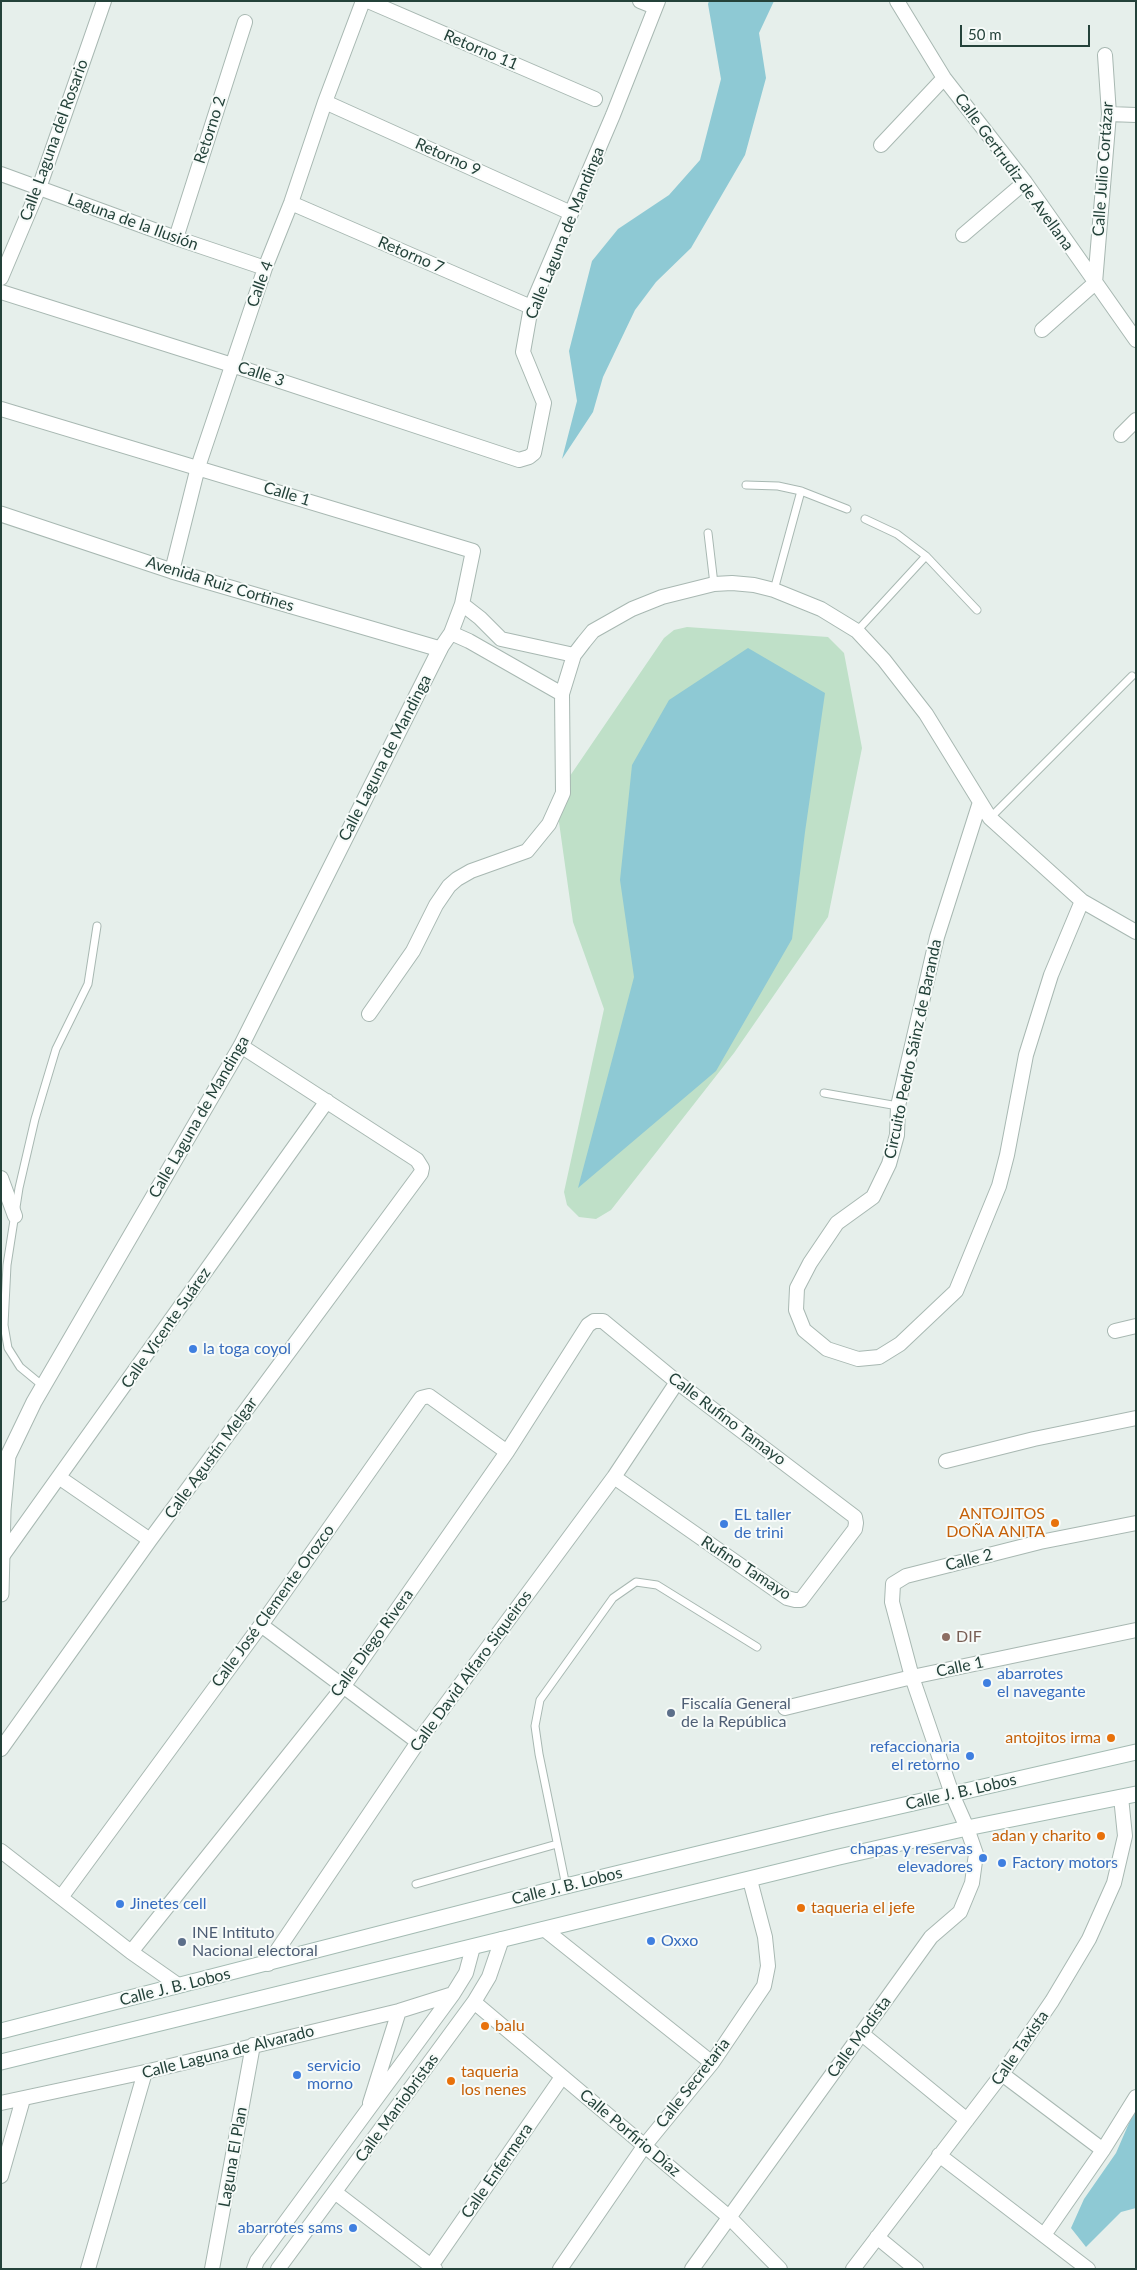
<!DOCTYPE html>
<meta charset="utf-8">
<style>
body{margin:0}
#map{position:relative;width:1137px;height:2270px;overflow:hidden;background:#e6efeb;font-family:Lato,sans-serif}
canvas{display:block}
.frame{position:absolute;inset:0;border:2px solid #24423a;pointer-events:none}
.scale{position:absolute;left:960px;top:25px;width:130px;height:22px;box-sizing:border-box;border:2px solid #24423a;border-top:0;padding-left:6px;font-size:15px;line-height:18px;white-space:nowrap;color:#24423a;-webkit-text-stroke:4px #f7fbf9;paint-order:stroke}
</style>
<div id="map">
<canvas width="1137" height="2270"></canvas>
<div class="frame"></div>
<div class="scale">50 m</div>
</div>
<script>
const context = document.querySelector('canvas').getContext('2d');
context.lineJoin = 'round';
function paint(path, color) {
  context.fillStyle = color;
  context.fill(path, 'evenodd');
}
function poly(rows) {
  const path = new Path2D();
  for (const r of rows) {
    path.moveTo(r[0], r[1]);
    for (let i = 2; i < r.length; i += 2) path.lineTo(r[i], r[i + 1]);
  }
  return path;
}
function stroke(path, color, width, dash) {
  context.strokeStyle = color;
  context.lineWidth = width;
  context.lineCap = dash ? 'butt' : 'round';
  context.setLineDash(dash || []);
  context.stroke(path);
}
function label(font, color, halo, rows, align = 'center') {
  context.font = font + ' Lato,sans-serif';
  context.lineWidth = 4;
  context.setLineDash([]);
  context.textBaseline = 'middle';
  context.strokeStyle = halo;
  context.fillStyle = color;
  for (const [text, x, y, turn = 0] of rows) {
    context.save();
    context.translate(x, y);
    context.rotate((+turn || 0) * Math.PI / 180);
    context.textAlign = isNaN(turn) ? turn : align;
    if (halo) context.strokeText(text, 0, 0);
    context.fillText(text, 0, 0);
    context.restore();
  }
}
paint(poly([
 [687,627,828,637,844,653,862,748,828,917,734,1053,611,1210,596,1219,579,1217,567,1205,564,1192,604,1009,573,922,557,808,559,792,664,638,674,630]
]), '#bfe0c8');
paint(poly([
 [709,1,774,1,759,33,766,78,745,155,691,248,656,282,635,310,603,377,593,412,562,459,577,401,569,351,592,261,618,229,669,195,700,160,721,79,708,4],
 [748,648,825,693,805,832,792,939,716,1071,578,1188,634,977,620,880,632,765,669,700],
 [1136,2107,1136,2208,1121,2212,1086,2247,1071,2228,1084,2199,1116,2153]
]), '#8ec9d4');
const service = poly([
 [746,485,778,486,801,491,847,509],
 [865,519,897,534,926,556,977,610],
 [708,533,714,584],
 [774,590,801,491],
 [857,631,926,556],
 [990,818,1132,676],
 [824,1093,898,1106],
 [43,1386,20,1367,8,1348,4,1325,7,1265,19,1188,35,1119,56,1049,88,984,97,926],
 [416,1884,557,1844],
 [566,1886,539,1754,535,1726,540,1700,613,1598,636,1582,657,1585,757,1647]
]);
const minor = poly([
 [368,1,595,99],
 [640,1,655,7],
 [897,1,944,78,1025,182,1136,340],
 [325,102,571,213],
 [1109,114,1136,115],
 [881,145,944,78],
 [1,174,176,238,265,268],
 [291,203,531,307],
 [963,235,1025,182],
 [176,238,245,22],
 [1,278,39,188,104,1],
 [1,292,232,365,519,460,529,457,534,453,544,403,523,352,531,307,613,115,658,1],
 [1042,330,1095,283,1109,114,1105,55],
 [1,409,473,551,462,604,451,633,440,649],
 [1121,435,1136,420],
 [172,571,198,467,265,268,291,203,325,102,363,1],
 [462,604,480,618,501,639,574,655],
 [451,633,469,641,562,694],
 [980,802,937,937,898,1106,897,1135,889,1164,873,1197,837,1223,810,1263,797,1288,796,1310,804,1330,827,1349,858,1359,879,1357,900,1344,956,1291,999,1186,1007,1155,1026,1055,1051,975,1082,901],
 [369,1014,413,951,436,905,449,886,457,879,471,871,527,851,549,824,563,793,562,694,574,655,584,642,593,631,632,609,662,597,714,584,732,583,754,585,774,590,821,609,857,631,884,660,926,714,990,818,1082,901,1136,932],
 [1,1178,15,1216],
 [1115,1331,1136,1326],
 [946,1461,1034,1439,1136,1418],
 [60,1478,150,1540],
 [3,1555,327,1101],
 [261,1625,418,1742],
 [785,1708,912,1677,1136,1630],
 [1,1749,150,1540,421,1173,422,1168,417,1160,241,1046],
 [1,1851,131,1952,178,1985],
 [62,1896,261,1625,421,1398,429,1396,507,1452],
 [544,1929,712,2063],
 [131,1952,343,1687,507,1452,588,1325,594,1321,603,1321,677,1382,855,1517,856,1523,855,1529,801,1600,795,1600,787,1598,614,1477],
 [268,1964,418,1742,614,1477,677,1382],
 [474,2002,729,2217,780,2269],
 [862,2034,967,2120],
 [1002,2074,1103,2150],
 [1,2103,145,2072,399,2011,453,1994],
 [370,2103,399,2011],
 [939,2155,1088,2269],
 [1,2176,23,2099],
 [336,2193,435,2269],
 [1044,2235,1103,2150,1136,2097],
 [877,2237,916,2269],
 [431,2266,562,2077],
 [88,2269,145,2072],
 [212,2269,253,2045],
 [254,2269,257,2261,453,1994,466,1973,473,1947],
 [278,2269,474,2002,489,1977,502,1939],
 [560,2269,645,2145,712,2063,764,1986,768,1966,765,1937,750,1880],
 [692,2269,931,1937,960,1912,972,1883,976,1854,967,1828,952,1794,912,1677,892,1602,893,1584,906,1576,1040,1542,1136,1523],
 [853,2269,1002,2074,1052,2001,1089,1939,1114,1883,1125,1836,1121,1797]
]);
const tertiary = poly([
 [1,514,172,571,440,649,241,1046,34,1402,8,1456,3,1510,1,1594]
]);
const secondary = poly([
 [1,2031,566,1886,830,1822,1136,1752],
 [1,2062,839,1857,967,1828,1136,1794]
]);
stroke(service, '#a8b8b2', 9);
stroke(minor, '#a8b8b2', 16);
stroke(tertiary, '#a8b8b2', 17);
stroke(secondary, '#a4bbb3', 17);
stroke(service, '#fff', 7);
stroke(minor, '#fff', 14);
stroke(tertiary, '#fff', 15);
stroke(secondary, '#fff', 15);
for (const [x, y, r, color] of [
 [193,1349,5,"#3f7fe0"],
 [1055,1523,5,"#e8710a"],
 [724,1524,5,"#3f7fe0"],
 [946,1637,5,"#8d6e63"],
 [987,1683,5,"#3f7fe0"],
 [671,1713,5,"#5c6f8a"],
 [1111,1738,5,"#e8710a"],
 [970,1756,5,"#3f7fe0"],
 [1101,1836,5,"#e8710a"],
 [983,1858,5,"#3f7fe0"],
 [1002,1863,5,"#3f7fe0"],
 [120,1904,5,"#3f7fe0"],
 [801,1908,5,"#e8710a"],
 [651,1941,5,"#3f7fe0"],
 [182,1942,5,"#5c6f8a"],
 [485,2026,5,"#e8710a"],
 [297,2075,5,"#3f7fe0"],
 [451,2081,5,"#e8710a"],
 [353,2228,5,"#3f7fe0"]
]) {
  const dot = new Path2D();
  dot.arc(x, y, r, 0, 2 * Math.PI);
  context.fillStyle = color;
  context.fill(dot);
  stroke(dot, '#f7fbf9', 2);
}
label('16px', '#24423a', '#f7fbf9', [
 ["Retorno 11",481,50,23],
 ["Retorno 2",210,130,-72],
 ["Calle Laguna del Rosario",54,140,-70],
 ["Retorno 9",448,157,24],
 ["Calle Julio Cortázar",1103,169,-86],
 ["Calle Gertrudiz de Avellana",1014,172,54],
 ["Laguna de la Ilusión",133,222,20],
 ["Calle Laguna de Mandinga",565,233,-68],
 ["Retorno 7",411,255,23],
 ["Calle 4",260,284,-70],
 ["Calle 3",261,374,18],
 ["Calle 1",287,494,17],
 ["Avenida Ruiz Cortines",220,584,17],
 ["Calle Laguna de Mandinga",385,758,-63],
 ["Circuito Pedro Sáinz de Baranda",913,1049,-78],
 ["Calle Laguna de Mandinga",199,1117,-60],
 ["Calle Vicente Suárez",166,1328,-55],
 ["Calle Rufino Tamayo",727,1419,37],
 ["Calle Agustín Melgar",211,1458,-54],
 ["Calle 2",969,1560,-14],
 ["Rufino Tamayo",746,1568,33],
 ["Calle José Clemente Orozco",273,1606,-54],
 ["Calle Diego Rivera",372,1643,-54],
 ["Calle 1",960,1667,-12],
 ["Calle David Alfaro Siqueiros",471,1671,-54],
 ["Calle J. B. Lobos",961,1792,-13],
 ["Calle J. B. Lobos",567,1886,-14],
 ["Calle J. B. Lobos",175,1987,-14],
 ["Calle Modista",859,2037,-54],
 ["Calle Taxista",1020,2048,-55],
 ["Calle Laguna de Alvarado",228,2052,-14],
 ["Calle Secretaria",693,2083,-52],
 ["Calle Maniobristas",397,2108,-54],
 ["Calle Porfirio Díaz",630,2133,40],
 ["Laguna El Plan",233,2157,-80],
 ["Calle Enfermera",497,2171,-55]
]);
label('16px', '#366cbe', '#f7fbf9', [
 ["la toga coyol",203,1349],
 ["EL taller",734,1515],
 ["de trini",734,1533],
 ["abarrotes",997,1674],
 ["el navegante",997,1692],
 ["refaccionaria",960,1747,"right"],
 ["el retorno",960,1765,"right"],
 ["chapas y reservas",973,1849,"right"],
 ["elevadores",973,1867,"right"],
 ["Factory motors",1012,1863],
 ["Jinetes cell",130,1904],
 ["Oxxo",661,1941],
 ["servicio",307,2066],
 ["morno",307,2084],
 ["abarrotes sams",343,2228,"right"]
], 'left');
label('16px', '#c56008', '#f7fbf9', [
 ["ANTOJITOS",1045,1514],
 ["DOÑA ANITA",1045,1532],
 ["antojitos irma",1101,1738],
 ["adan y charito",1091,1836],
 ["taqueria el jefe",811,1908,"left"],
 ["balu",495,2026,"left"],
 ["taqueria",461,2072,"left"],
 ["los nenes",461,2090,"left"]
], 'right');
label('16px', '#785e54', '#f7fbf9', [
 ["DIF",956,1637]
], 'left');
label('16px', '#4e5e75', '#f7fbf9', [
 ["Fiscalía General",681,1704],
 ["de la República",681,1722],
 ["INE Intituto",192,1933],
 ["Nacional electoral",192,1951]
], 'left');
</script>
